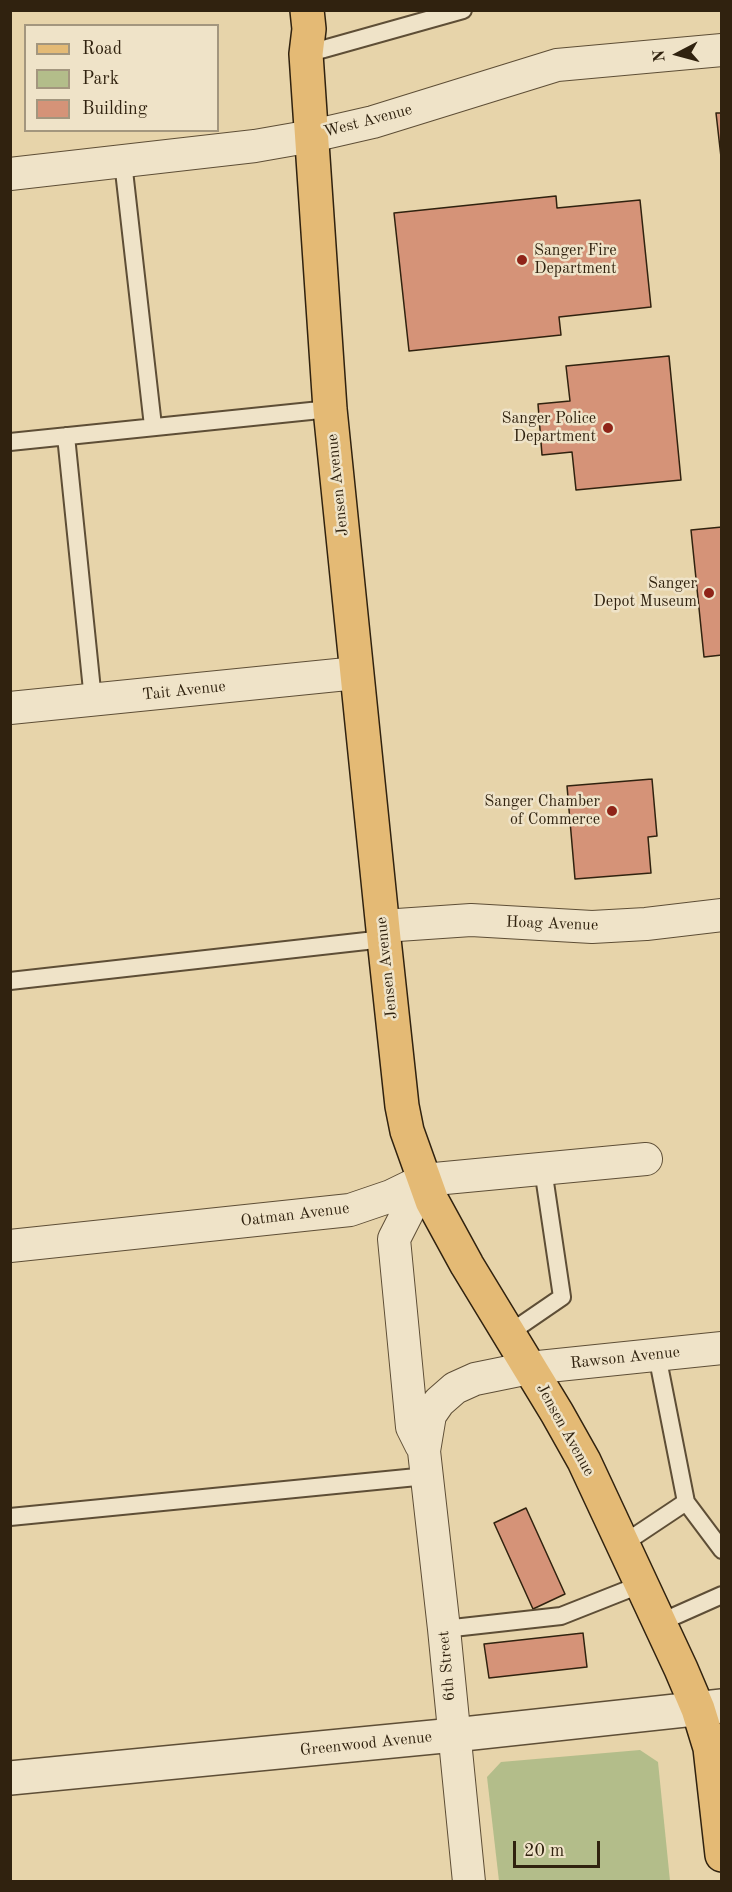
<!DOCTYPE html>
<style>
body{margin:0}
#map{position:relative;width:732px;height:1892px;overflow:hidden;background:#e7d4aa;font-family:"Old Standard TT",serif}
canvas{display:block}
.frame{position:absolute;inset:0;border:12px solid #30220f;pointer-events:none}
.legend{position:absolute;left:24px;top:24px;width:195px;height:108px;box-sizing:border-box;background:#efe3c8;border:2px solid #a3967e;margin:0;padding:8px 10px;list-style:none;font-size:18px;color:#30220f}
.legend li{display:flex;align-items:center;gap:12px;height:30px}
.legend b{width:30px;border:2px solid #a3967e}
.north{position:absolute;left:648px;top:24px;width:60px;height:60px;-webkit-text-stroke:4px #efe3c8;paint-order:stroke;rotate:264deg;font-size:16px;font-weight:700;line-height:24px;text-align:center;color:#30220f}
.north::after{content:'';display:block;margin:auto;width:21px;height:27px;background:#30220f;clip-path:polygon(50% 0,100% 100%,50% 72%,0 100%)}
.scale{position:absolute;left:513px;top:1841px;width:87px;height:27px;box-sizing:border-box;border:3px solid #30220f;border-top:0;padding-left:8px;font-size:18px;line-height:21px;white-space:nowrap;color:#30220f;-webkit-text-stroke:4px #efe3c8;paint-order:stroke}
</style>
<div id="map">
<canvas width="732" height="1892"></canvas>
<div class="frame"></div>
<ul class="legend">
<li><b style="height:8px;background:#e4ba75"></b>Road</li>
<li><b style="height:16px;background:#b3bd8a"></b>Park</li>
<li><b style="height:16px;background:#d59378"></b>Building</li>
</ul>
<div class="north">N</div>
<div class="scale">20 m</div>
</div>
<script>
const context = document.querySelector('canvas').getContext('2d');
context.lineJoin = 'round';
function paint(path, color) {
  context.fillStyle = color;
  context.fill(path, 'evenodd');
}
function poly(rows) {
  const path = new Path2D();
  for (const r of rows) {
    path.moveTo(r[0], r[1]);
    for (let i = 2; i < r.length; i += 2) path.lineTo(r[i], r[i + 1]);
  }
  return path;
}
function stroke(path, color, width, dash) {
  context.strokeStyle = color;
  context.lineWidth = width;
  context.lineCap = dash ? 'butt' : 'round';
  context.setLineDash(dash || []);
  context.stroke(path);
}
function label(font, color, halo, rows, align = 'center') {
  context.font = font + ' "Old Standard TT",serif';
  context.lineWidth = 5;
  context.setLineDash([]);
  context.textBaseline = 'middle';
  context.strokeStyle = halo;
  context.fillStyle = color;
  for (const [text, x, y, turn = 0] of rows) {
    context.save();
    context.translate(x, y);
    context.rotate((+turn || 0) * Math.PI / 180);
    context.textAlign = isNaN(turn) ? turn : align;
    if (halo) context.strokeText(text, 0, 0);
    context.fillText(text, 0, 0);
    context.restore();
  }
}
paint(poly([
 [640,1750,658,1762,670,1881,499,1881,487,1777,501,1762]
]), '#b3bd8a');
const building = poly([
 [716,113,722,113,722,166,716,113],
 [556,196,557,208,640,200,651,307,559,317,561,335,409,351,394,213,556,196],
 [669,356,681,480,576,490,572,452,542,455,538,404,570,401,566,366,669,356],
 [722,527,722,655,704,657,691,530,722,527],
 [652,779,657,836,648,837,651,873,575,879,567,786,652,779],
 [526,1508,565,1594,533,1609,494,1523,526,1508],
 [583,1633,587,1667,489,1678,484,1644,583,1633]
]);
paint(building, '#d59378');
stroke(building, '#30220f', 1.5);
const service = poly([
 [306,54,463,10],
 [123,162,153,426],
 [66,436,93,700],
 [10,442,330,409],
 [10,981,384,939],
 [508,1334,562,1297,543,1169],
 [657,1355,686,1502,722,1550],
 [10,1517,427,1476],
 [623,1544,686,1502],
 [659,1623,722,1595],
 [444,1629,561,1616,642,1584]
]);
const minor = poly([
 [10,174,255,146,312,136,373,122,557,65,722,50],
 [10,708,357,673],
 [383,926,471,920,592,927,646,924,722,915],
 [10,1246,350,1210,391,1196,424,1180,646,1159],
 [421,1445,412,1427,394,1239,424,1180],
 [469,1882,444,1629,424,1451,430,1415,439,1402,455,1388,475,1379,529,1368,722,1348]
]);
const tertiary = poly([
 [10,1778,454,1735,722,1706]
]);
const primary = poly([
 [307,10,309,29,306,54,330,409,384,939,402,1106,407,1131,432,1201,467,1265,557,1413,584,1461,681,1669,698,1709,710,1748,722,1855]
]);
stroke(service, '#5e4e36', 20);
stroke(minor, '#5e4e36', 34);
stroke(tertiary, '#5e4e36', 36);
stroke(primary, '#30220f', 36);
stroke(service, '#efe3c8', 16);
stroke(minor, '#efe3c8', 32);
stroke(tertiary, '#efe3c8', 33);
stroke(primary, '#e4ba75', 33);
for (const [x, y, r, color] of [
 [522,260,6,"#8f2418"],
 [608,428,6,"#8f2418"],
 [709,593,6,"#8f2418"],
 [612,811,6,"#8f2418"]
]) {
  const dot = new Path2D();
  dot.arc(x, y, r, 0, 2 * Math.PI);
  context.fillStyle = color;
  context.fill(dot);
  stroke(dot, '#efe3c8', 2);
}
label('16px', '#30220f', '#efe3c8', [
 ["West Avenue",368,121,-15],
 ["Jensen Avenue",338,485,-96],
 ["Tait Avenue",184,691,-6],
 ["Hoag Avenue",552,924,2],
 ["Jensen Avenue",387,968,-96],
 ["Oatman Avenue",295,1215,-7],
 ["Rawson Avenue",625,1358,-6],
 ["Jensen Avenue",565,1430,61],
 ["6th Street",447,1666,-95],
 ["Greenwood Avenue",366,1744,-6]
]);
label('16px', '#30220f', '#efe3c8', [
 ["Sanger Fire",534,251,"left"],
 ["Department",534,269,"left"],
 ["Sanger Police",596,419],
 ["Department",596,437],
 ["Sanger",697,584],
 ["Depot Museum",697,602],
 ["Sanger Chamber",600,802],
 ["of Commerce",600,820]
], 'right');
</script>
